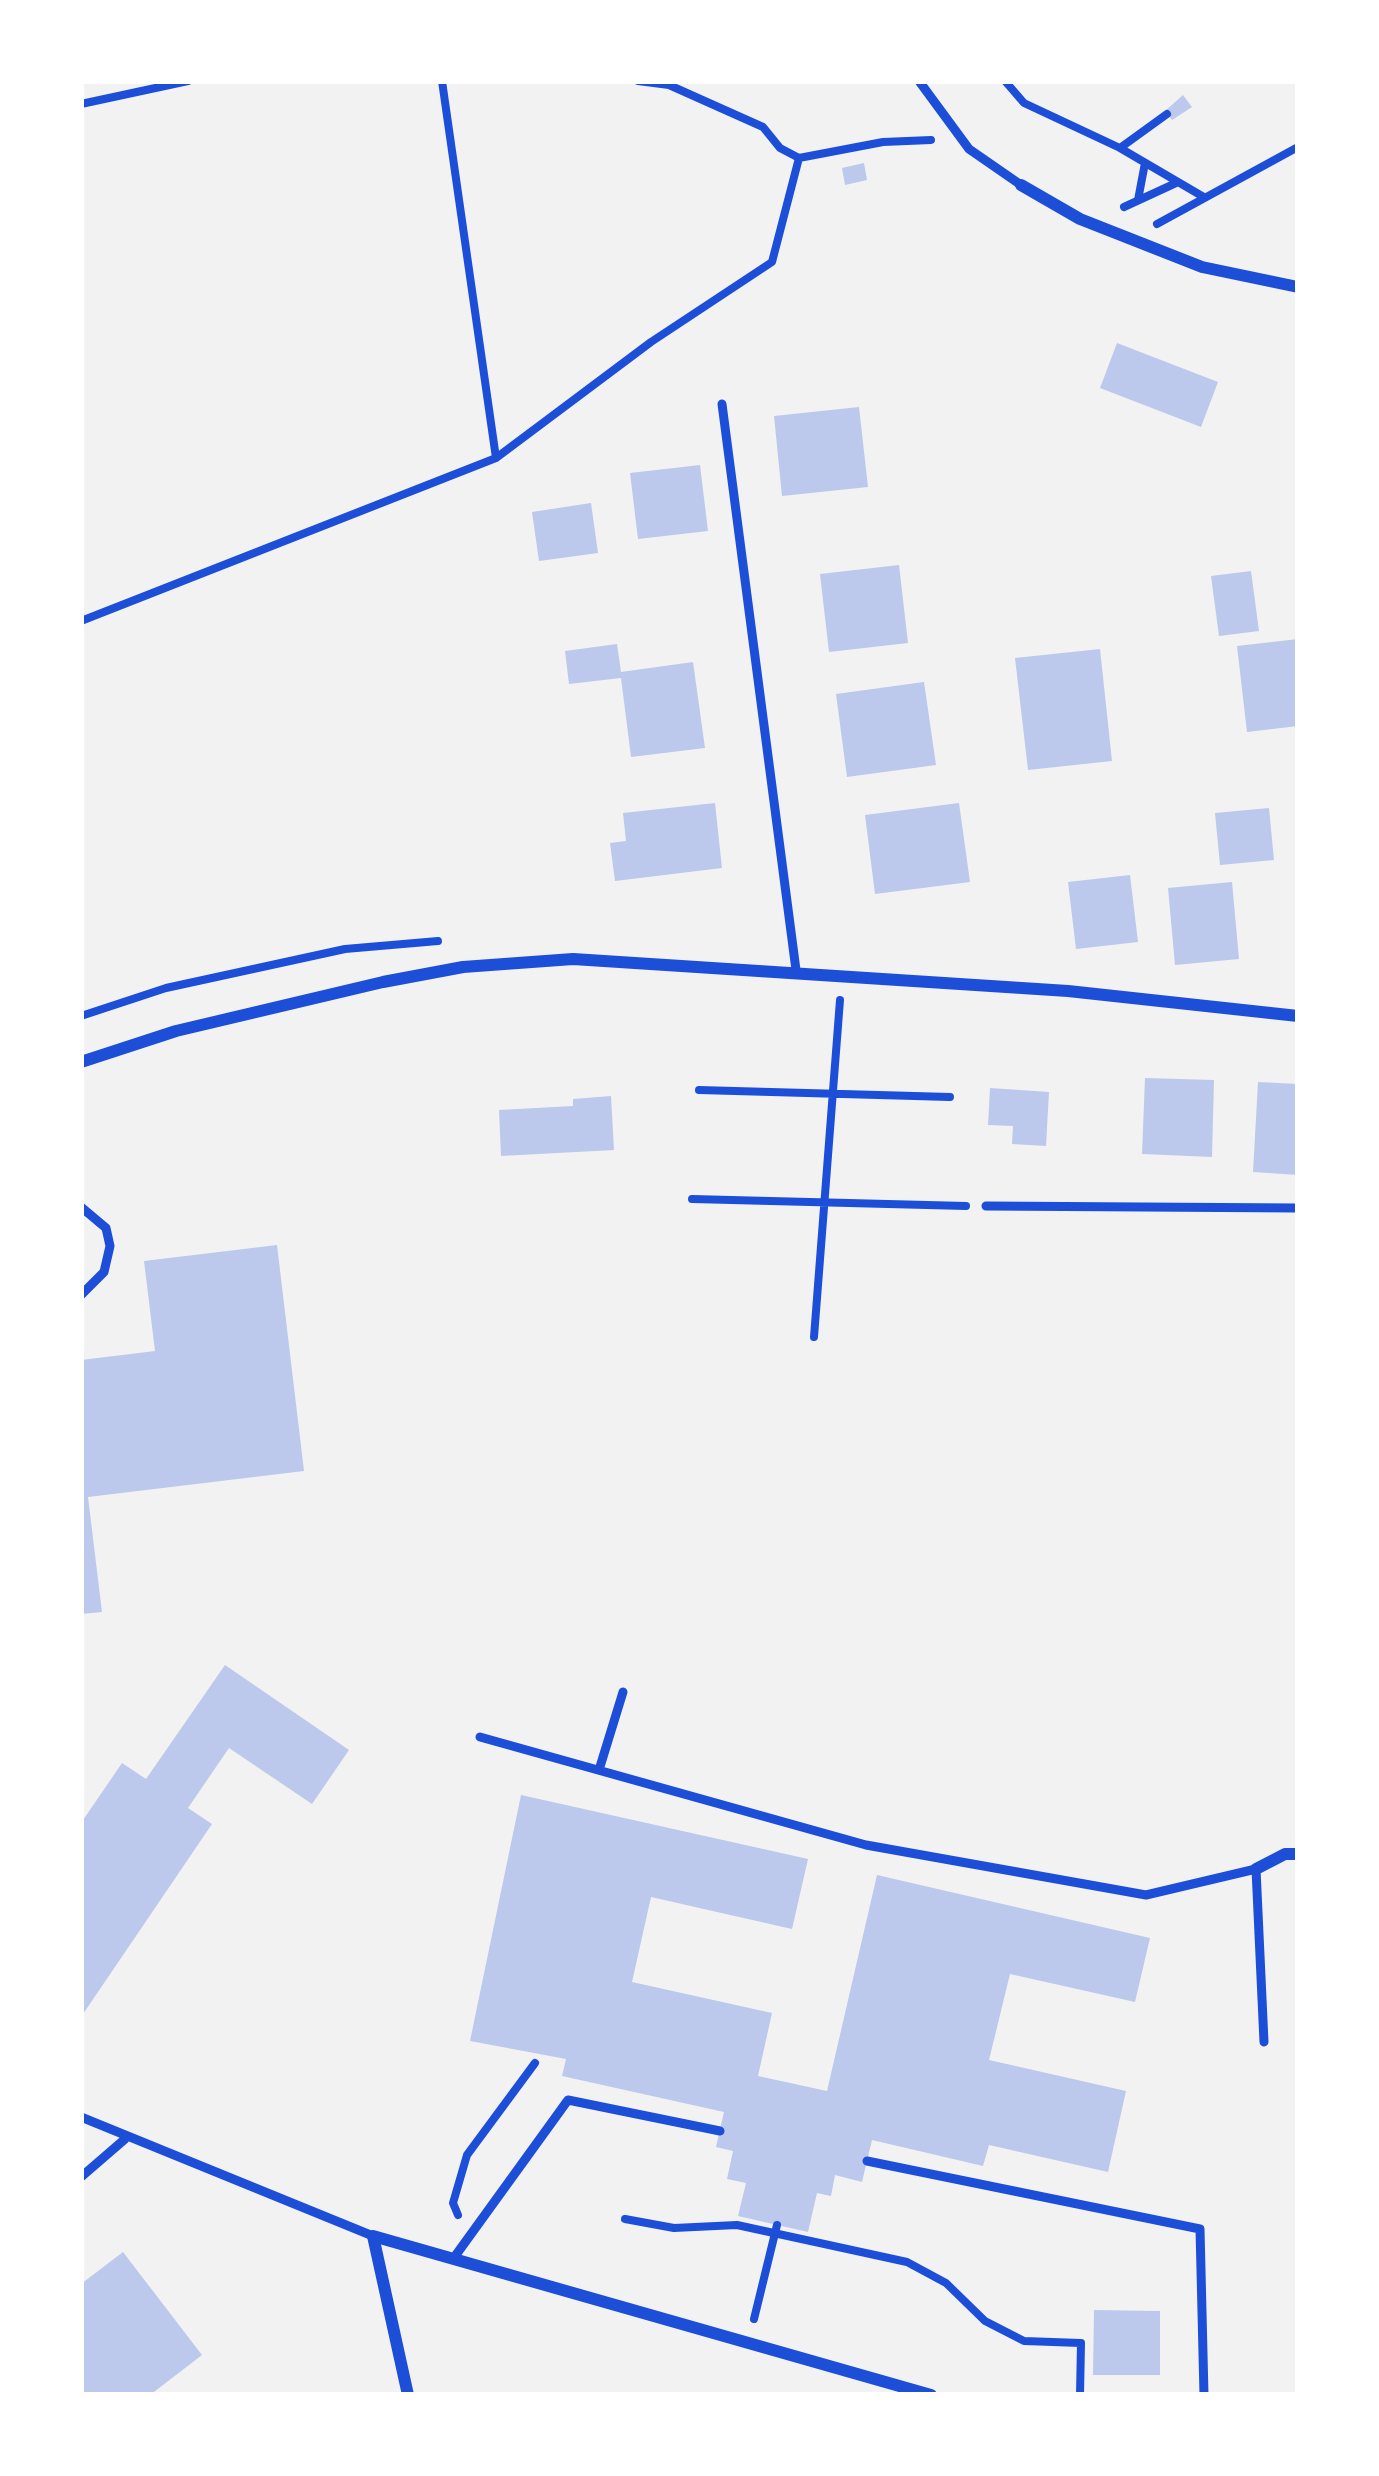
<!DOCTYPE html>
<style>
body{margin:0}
#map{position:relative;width:1379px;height:2476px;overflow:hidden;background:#f2f2f2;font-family:Raleway,sans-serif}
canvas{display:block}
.frame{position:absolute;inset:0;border:84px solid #fff;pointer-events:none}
</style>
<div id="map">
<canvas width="1379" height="2476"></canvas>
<div class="frame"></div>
</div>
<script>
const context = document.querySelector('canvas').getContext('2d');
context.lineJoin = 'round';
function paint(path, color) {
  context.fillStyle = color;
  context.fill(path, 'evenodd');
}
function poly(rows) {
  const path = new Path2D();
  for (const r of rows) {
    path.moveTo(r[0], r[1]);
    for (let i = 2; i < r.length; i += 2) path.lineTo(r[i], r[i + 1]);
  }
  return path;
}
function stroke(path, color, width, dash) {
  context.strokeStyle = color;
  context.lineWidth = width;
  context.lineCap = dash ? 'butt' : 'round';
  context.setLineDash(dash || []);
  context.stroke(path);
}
paint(poly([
 [1183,95,1192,107,1172,120,1165,111],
 [864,163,867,180,845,185,842,168],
 [1117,343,1218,382,1201,427,1100,388],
 [859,407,868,487,782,496,774,416],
 [700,465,708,531,638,539,630,473],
 [591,503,598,553,539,561,532,512],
 [899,565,908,643,829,652,820,574],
 [1251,571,1259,631,1219,636,1211,576],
 [1298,639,1298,726,1247,732,1237,646],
 [617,644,621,672,693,662,705,748,631,757,621,678,569,684,565,651],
 [1100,649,1112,761,1028,770,1015,658],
 [924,682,936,765,847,777,836,694],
 [715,803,722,868,615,881,610,843,626,841,623,813],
 [959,803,970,882,875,894,865,815],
 [1269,808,1274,860,1220,865,1215,813],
 [1130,875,1138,942,1076,949,1068,882],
 [1232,882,1239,959,1175,965,1168,888],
 [1145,1078,1214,1080,1212,1157,1142,1154],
 [1258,1082,1298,1084,1298,1175,1253,1172],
 [990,1088,1049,1092,1046,1146,1012,1144,1013,1126,988,1125],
 [611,1096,614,1150,501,1156,499,1110,573,1106,573,1099],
 [277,1245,304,1471,88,1497,102,1612,81,1614,81,1360,155,1351,144,1261],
 [225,1665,349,1750,312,1804,229,1748,188,1808,212,1824,81,2017,81,1823,122,1763,146,1779],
 [521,1795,808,1859,792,1929,651,1897,632,1982,772,2013,758,2076,827,2091,877,1875,1150,1938,1135,2002,1010,1974,989,2060,1126,2091,1108,2172,989,2145,983,2166,872,2140,862,2182,835,2175,831,2196,817,2193,808,2232,738,2216,746,2183,727,2179,733,2151,716,2147,724,2112,562,2076,566,2059,470,2041],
 [123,2252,202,2355,150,2395,81,2395,81,2284],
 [1094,2310,1160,2311,1160,2375,1093,2375]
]), '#bdc9ec');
stroke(poly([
 [442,81,496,458],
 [638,81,669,85,763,127,780,148,799,158,883,142,931,140],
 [1005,81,1024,103,1120,148,1202,196],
 [81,104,188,81],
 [1120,148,1167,114],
 [1138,200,1145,163],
 [1124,207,1176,183],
 [1157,224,1298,147],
 [81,621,496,458,651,342,772,262,799,158],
 [81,1016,166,988,345,949,438,941],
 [699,1090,950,1097],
 [692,1199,966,1206],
 [814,1337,840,1000],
 [458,2215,453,2203,467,2155,535,2063],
 [625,2219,674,2228,737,2225,907,2262,946,2283,985,2321,1024,2341,1081,2343,1080,2395],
 [754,2319,777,2225]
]), '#1d4ed8', 8);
stroke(poly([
 [919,81,969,149,1021,185],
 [722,404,796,970],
 [986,1206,1298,1208],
 [81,1207,106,1228,110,1246,104,1272,81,1295],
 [480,1737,866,1845,1146,1895,1256,1869,1264,2042],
 [599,1770,623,1692],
 [81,2117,373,2236],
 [867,2161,1200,2229,1204,2395],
 [81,2177,125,2139],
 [453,2259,568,2100,720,2131]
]), '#1d4ed8', 9);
stroke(poly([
 [1021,185,1080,219,1202,267,1298,287],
 [81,1062,176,1031,383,982,463,967,573,959,1068,991,1298,1016],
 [1256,1869,1285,1854,1298,1854],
 [408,2395,373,2236,931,2395]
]), '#1d4ed8', 12);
</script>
